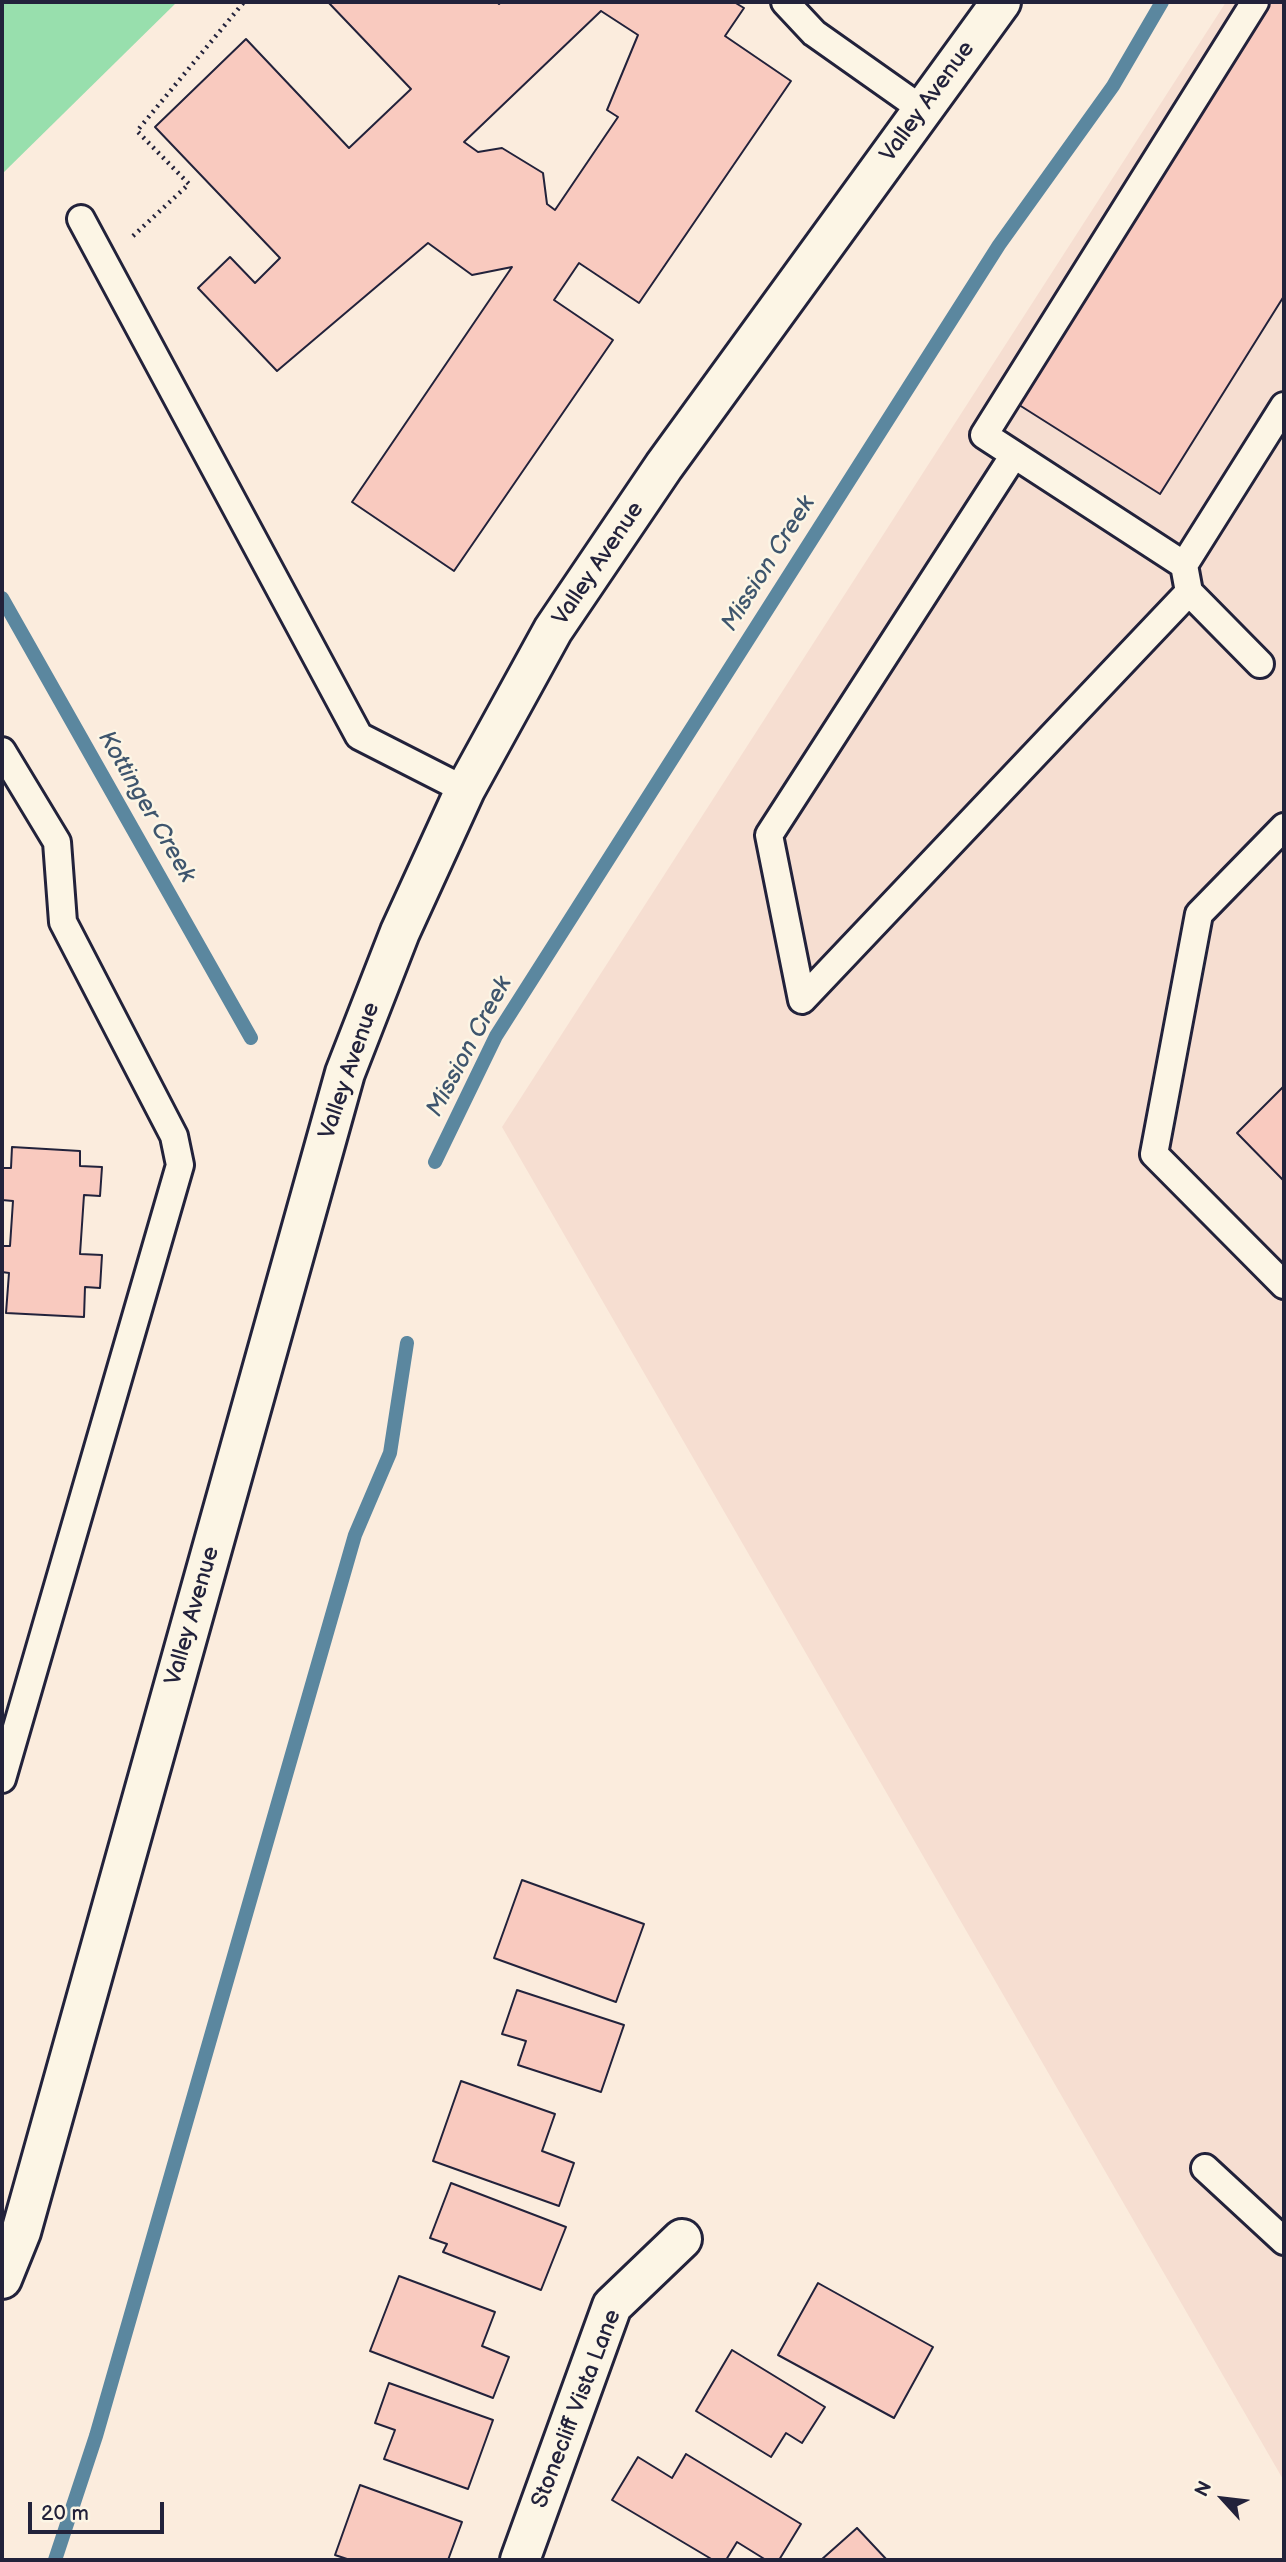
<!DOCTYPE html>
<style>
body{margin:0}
#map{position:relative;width:1286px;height:2562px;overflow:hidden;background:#fbecdd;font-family:"Balsamiq Sans",sans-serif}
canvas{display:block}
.frame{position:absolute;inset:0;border:4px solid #22223b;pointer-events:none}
.north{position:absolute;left:1188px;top:2464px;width:70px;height:70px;-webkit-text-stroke:5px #fcf5e5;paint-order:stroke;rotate:297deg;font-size:19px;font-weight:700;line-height:28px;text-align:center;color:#22223b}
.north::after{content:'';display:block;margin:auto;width:24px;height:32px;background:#22223b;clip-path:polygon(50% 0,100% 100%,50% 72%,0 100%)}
.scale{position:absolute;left:28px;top:2502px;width:136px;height:32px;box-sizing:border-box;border:4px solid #22223b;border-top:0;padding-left:9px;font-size:21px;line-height:24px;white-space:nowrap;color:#22223b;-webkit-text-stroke:5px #fcf5e5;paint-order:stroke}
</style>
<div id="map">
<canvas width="1286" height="2562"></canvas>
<div class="frame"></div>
<div class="north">N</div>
<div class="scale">20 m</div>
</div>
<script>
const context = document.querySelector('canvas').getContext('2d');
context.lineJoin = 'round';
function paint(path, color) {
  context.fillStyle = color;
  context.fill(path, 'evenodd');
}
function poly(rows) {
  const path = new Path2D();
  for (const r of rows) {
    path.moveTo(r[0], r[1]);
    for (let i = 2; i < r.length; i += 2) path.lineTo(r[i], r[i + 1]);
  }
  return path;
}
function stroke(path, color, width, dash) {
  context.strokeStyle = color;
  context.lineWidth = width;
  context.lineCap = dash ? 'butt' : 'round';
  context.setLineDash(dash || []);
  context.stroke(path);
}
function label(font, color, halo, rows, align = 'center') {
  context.font = font + ' "Balsamiq Sans",sans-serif';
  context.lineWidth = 5;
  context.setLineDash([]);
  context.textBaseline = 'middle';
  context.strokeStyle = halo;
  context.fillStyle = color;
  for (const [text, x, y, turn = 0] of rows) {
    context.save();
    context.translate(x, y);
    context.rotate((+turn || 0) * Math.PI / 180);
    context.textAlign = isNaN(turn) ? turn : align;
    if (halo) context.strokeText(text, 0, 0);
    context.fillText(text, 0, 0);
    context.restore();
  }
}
paint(poly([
 [1226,2,1284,2,1284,2481,502,1127]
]), '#f6ded1');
paint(poly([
 [2,2,177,2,2,174]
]), '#98dfad');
stroke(poly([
 [2,598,251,1038],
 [435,1162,496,1036,999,245,1113,86,1162,2],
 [55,2560,96,2436,355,1535,390,1453,407,1343]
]), '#5b879f', 14);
const building = poly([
 [328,2,497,2,499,4,501,2,734,2,744,8,725,36,791,81,639,303,579,263,554,300,613,340,454,571,352,502,512,267,472,275,428,243,277,371,198,288,230,257,255,283,280,258,155,127,246,39,349,148,411,89,328,2],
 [601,11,638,35,607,110,618,117,555,210,547,204,543,173,502,148,478,152,464,142,601,11],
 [1267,2,1284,2,1284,296,1160,494,1016,403,1267,2],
 [1284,1086,1284,1181,1237,1133,1284,1086],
 [12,1147,80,1151,80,1166,102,1167,100,1196,84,1195,80,1254,102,1255,100,1288,85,1287,84,1317,6,1313,9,1273,2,1272,2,1246,10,1246,13,1201,2,1200,2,1168,11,1168,12,1147],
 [522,1880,644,1924,616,2002,494,1958,522,1880],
 [517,1990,624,2025,601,2092,518,2065,526,2041,502,2034,517,1990],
 [461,2081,555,2114,542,2151,574,2163,559,2206,433,2161,461,2081],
 [451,2183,566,2227,541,2290,443,2252,447,2244,430,2238,451,2183],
 [399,2276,495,2312,482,2346,509,2357,493,2398,370,2351,399,2276],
 [818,2283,933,2347,894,2418,778,2355,818,2283],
 [732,2350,825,2407,802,2443,786,2433,771,2457,696,2411,732,2350],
 [389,2383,493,2420,468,2489,384,2459,395,2430,375,2423,389,2383],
 [686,2454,801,2524,779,2560,766,2560,737,2542,726,2560,713,2560,612,2500,638,2457,672,2478,686,2454],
 [360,2485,462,2522,448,2560,350,2560,335,2555,360,2485],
 [857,2528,887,2560,821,2560,857,2528]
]);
paint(building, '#f9cabf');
stroke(building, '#22223b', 2);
const service = poly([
 [785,2,814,33,923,110],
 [1255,2,984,435,1184,565,1189,592,1260,664],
 [81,219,359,736,465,790],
 [1014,455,769,835,802,1000,1189,592],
 [1184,565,1284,406],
 [2,751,57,842,63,922,174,1136,180,1165,2,1779],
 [1284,827,1199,914,1154,1154,1284,1285],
 [1205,2168,1284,2241]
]);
const minor = poly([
 [520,2560,612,2306,682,2239]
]);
const tertiary = poly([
 [2,2279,21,2232,345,1073,400,932,465,790,553,630,664,466,1001,2]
]);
stroke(service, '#22223b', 32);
stroke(minor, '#22223b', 44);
stroke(tertiary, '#22223b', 44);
stroke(poly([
 [133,236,189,184,137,131,244,2]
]), '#22223b', 4.5, [2, 5]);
stroke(service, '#fcf5e5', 26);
stroke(minor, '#fcf5e5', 38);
stroke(tertiary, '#fcf5e5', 38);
label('23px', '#22223b', '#fcf5e5', [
 ["Valley Avenue",928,102,-54],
 ["Valley Avenue",599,564,-56],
 ["Valley Avenue",350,1071,-71],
 ["Valley Avenue",193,1616,-74],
 ["Stonecliff Vista Lane",577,2409,-69]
]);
label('italic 24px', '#3e556d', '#fcf5e5', [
 ["Mission Creek",769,564,-58],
 ["Kottinger Creek",146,807,60],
 ["Mission Creek",470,1047,-62]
]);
</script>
